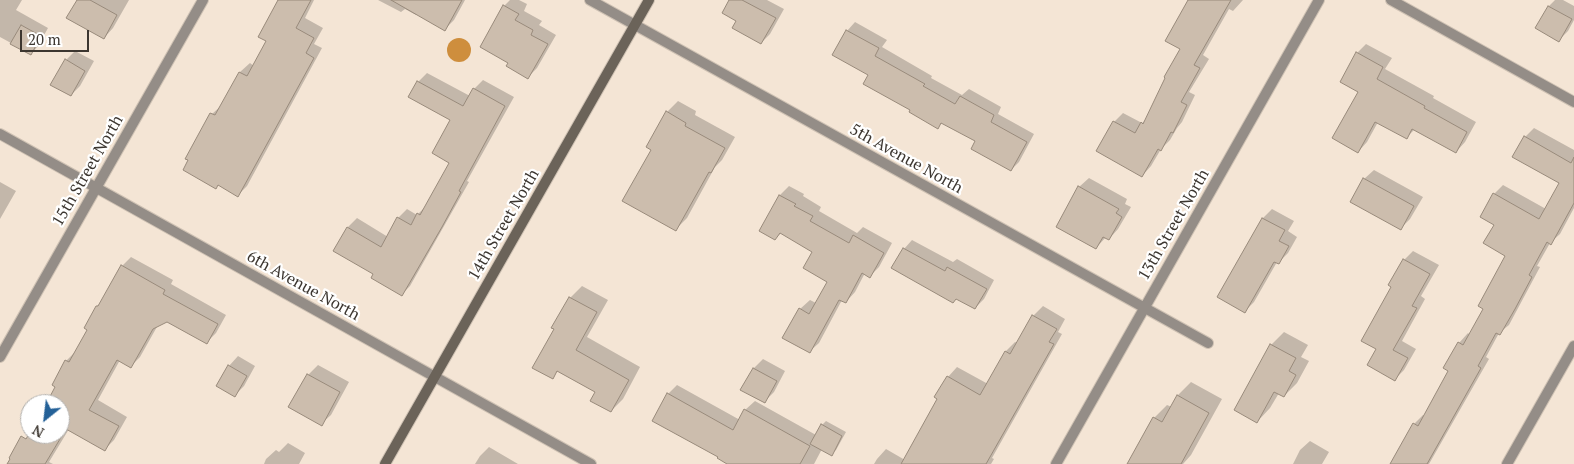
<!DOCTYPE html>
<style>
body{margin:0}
#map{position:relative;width:1574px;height:464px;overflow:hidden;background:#f4e5d5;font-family:"PT Serif",serif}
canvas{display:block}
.north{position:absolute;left:20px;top:394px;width:50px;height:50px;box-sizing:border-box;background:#fff;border:1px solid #b1afac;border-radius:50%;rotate:209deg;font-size:14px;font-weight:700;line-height:20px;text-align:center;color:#3c3630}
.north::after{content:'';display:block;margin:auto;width:18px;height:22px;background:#246198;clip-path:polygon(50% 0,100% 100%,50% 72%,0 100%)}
.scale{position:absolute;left:20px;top:30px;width:69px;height:22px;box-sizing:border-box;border:2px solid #3c3630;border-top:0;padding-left:6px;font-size:15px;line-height:18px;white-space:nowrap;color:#3c3630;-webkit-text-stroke:4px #fff;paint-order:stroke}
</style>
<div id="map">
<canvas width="1574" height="464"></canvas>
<div class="north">N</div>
<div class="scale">20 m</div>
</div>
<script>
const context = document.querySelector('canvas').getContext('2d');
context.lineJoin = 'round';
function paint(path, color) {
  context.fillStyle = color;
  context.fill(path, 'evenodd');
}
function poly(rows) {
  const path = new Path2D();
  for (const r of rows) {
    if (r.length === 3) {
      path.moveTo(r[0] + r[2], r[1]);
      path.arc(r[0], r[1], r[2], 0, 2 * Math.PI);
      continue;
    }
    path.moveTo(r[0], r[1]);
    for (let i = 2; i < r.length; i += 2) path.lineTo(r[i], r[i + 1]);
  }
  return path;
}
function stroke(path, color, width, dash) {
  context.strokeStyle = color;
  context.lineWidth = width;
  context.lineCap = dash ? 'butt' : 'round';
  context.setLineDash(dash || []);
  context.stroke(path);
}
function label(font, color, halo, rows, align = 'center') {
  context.font = font + ' "PT Serif",serif';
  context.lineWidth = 4.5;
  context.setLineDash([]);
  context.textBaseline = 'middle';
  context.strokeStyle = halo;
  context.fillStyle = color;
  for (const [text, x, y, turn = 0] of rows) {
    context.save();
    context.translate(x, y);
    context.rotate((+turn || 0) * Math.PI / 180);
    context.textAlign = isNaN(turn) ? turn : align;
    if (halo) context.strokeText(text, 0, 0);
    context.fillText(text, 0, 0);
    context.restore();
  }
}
paint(poly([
 [459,50,12]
]), '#ce8e3d');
paint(poly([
 [0,0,22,0,16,10,48,28,38,46,31,54,0,37],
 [78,0,129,0,113,28,104,38],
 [280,0,314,0,305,18,323,28,314,44,322,48,247,186,238,195,219,184,215,188,212,114,222,105,240,72,250,63,254,66,268,41],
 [378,0,465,0,454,20,445,29,417,14,416,15,405,9,401,12],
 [510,0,519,0,527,4,524,11,542,21,539,25,556,35,537,68,528,77,510,62,504,6],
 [730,0,767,0,784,9,770,34,761,43,738,21],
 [1190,0,1243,0,1233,11,1229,9,1203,55,1209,59,1189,92,1195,95,1182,122,1177,128,1170,140,1161,149,1151,166,1142,176,1114,122,1123,113,1142,123,1147,119,1182,48],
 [1555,0,1563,0,1574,6,1574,20,1568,31,1559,40,1537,28,1549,6],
 [855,22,887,40,882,47,932,76,931,78,962,95,969,89,1001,107,998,114,1034,134,1019,162,1011,170,976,141,943,122,938,127,912,110,869,75,834,54,847,31],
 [1366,44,1392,58,1385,69,1434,96,1433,98,1476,122,1465,142,1456,152,1415,129,1407,137,1378,122,1367,142,1358,152,1360,91,1357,53],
 [75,51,94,61,80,86,71,95,66,60],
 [427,73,470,96,474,89,483,80,514,97,467,181,469,182,410,286,401,295,375,274,348,227,357,218,388,237,398,218,407,209,417,215,427,205,451,162,452,120,410,97,418,82],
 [678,101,696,111,695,115,735,137,722,160,715,167,687,218,676,229,667,112],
 [1534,128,1574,150,1574,208,1560,234,1550,243,1537,266,1540,267,1509,325,1499,333,1486,357,1489,359,1429,464,1392,464,1414,424,1423,415,1425,416,1450,371,1459,343,1468,333,1470,335,1485,308,1507,255,1496,224,1494,194,1503,185,1546,209,1561,183,1525,137],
 [1374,170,1423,197,1410,219,1401,228,1364,179],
 [1089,178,1127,199,1125,204,1131,207,1118,229,1109,239,1106,237,1096,248,1079,187],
 [0,182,16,191,0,219],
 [789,186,804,194,803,196,821,207,819,211,857,233,863,227,892,243,879,267,870,276,865,273,855,292,846,302,842,300,819,343,809,352,800,309,810,300,816,303,828,282,814,251,781,233,775,239,761,231,780,195],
 [1272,209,1294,221,1288,231,1297,237,1288,253,1278,263,1277,262,1254,302,1245,311,1219,297,1263,218],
 [912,240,953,262,957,259,994,280,984,299,975,308,904,249],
 [1413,251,1439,265,1421,296,1425,299,1402,341,1416,349,1404,370,1395,379,1378,349,1404,260],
 [131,257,173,280,171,284,226,315,216,333,207,342,167,320,158,325,140,357,131,366,120,360,98,400,127,417,114,440,105,449,69,429,49,462,53,464,9,464,30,434,60,434,60,404,47,404,57,386,66,361,75,352,88,329,97,306,102,302,122,266],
 [582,286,608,300,587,337,640,367,623,399,611,411,596,392,558,371,552,377,555,329,570,298],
 [1043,306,1065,319,1058,332,1062,334,992,458,994,459,991,464,874,464,877,459,886,449,905,460,939,398,948,377,957,367,988,384,1006,351,1015,342,1018,343,1033,316],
 [1284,332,1308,345,1301,357,1309,361,1297,383,1284,396,1279,393,1270,408,1257,422,1271,345],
 [238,356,255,366,244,386,235,395,229,366],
 [763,359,785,371,774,392,764,402,742,389,754,368],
 [318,365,349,382,331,415,321,424,290,407,308,375],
 [1191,382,1222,399,1191,455,1183,464,1128,464,1154,418,1167,405,1172,407,1178,395],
 [677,385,740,420,745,410,755,401,816,435,822,425,826,421,846,432,836,450,831,454,822,449,814,464,730,464,719,457,668,394],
 [1310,441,1329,452,1322,464,1293,464,1300,450],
 [288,443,305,453,299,464,264,464,266,459,276,450,279,452],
 [489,447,518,464,475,464,480,456]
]), '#0003');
const building = poly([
 [77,0,90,0,117,15,104,39,66,18,77,0],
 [278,0,311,0,296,28,314,38,306,53,314,58,238,197,218,185,216,189,183,170,188,160,185,159,210,113,215,115,239,72,247,76,266,41,258,37,278,0],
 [391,0,462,0,445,31,391,0],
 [729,0,742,0,776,18,761,44,732,28,736,21,722,13,729,0],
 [1188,0,1231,0,1194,65,1200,68,1181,102,1187,105,1173,133,1171,132,1161,151,1158,149,1142,177,1096,151,1113,121,1135,133,1141,122,1143,124,1165,78,1164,77,1180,49,1165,41,1188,0],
 [503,5,519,14,515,20,533,30,531,35,548,44,528,79,506,66,508,63,480,47,503,5],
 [1548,6,1572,19,1559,42,1535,28,1548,6],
 [21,25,41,36,31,55,10,44,21,25],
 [846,30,879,48,875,56,925,84,923,86,955,104,960,96,994,115,991,122,1027,142,1011,171,971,149,975,141,941,123,938,129,909,112,910,110,863,84,868,75,832,55,846,30],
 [1356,52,1383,67,1377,79,1425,106,1424,108,1467,132,1456,153,1412,129,1407,139,1375,122,1358,153,1332,138,1358,92,1340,82,1356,52],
 [65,59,85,71,71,96,50,85,65,59],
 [417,81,463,106,473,88,505,106,459,191,461,192,442,227,402,296,371,278,373,274,333,251,347,227,381,247,397,217,411,225,417,213,420,215,449,163,432,153,450,120,408,97,417,81],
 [666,111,686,123,685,126,725,148,711,173,709,172,676,231,622,201,651,150,646,147,666,111],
 [1524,136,1571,163,1574,157,1574,203,1551,245,1547,242,1529,275,1532,277,1515,309,1500,335,1496,333,1478,366,1481,368,1427,464,1390,464,1413,423,1418,426,1448,371,1443,368,1458,342,1463,345,1483,309,1478,306,1505,256,1483,243,1494,225,1480,217,1493,193,1539,219,1559,183,1512,157,1524,136],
 [1363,178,1414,206,1401,230,1350,202,1363,178],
 [1078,186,1119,209,1116,213,1122,217,1109,240,1103,237,1096,249,1056,227,1078,186],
 [779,195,796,204,794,206,813,216,810,221,849,243,853,235,884,253,870,278,862,273,846,303,839,300,810,353,782,338,799,308,809,314,827,282,803,268,812,252,780,233,775,240,759,231,779,195],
 [1262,218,1285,230,1279,241,1289,246,1279,264,1274,262,1245,313,1217,297,1262,218],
 [903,248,945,271,947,267,987,289,975,309,956,299,953,303,891,268,903,248],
 [1403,259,1430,274,1412,306,1417,308,1393,350,1408,358,1395,381,1367,365,1376,349,1361,341,1391,287,1388,285,1403,259],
 [121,265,165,290,163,294,218,324,207,344,167,322,153,329,131,368,117,360,89,410,119,426,105,451,66,429,45,464,7,464,10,459,9,458,21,436,26,439,30,432,30,434,60,434,60,404,46,404,55,387,52,385,65,360,69,362,87,330,84,328,96,306,98,306,121,265],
 [569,297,597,312,576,350,629,380,611,412,590,401,595,392,557,371,553,379,532,368,554,329,551,328,569,297],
 [1032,315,1057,329,1049,342,1054,344,986,464,901,464,937,399,934,397,947,376,980,395,1005,351,1010,354,1032,315],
 [1270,344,1296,358,1289,371,1296,375,1284,397,1274,392,1257,423,1234,410,1270,344],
 [228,365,247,376,235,397,216,386,228,365],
 [753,368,777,381,765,403,740,390,753,368],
 [307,374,340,392,322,426,288,407,307,374],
 [667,393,733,430,744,409,810,446,800,464,727,464,717,458,718,457,652,421,667,393],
 [1177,395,1209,413,1181,464,1127,464,1153,417,1162,422,1177,395],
 [821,424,842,436,832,456,810,444,821,424]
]);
paint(building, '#ccbdad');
stroke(building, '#988a7b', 1);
const street = poly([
 [590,0,1208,343],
 [1391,0,1574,102],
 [0,134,591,464],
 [0,357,203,0],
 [1056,464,1319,0],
 [1507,464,1574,346]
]);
const secondary = poly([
 [385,464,649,0]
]);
stroke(street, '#cfc2b4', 12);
stroke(secondary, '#cfc2b4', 12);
stroke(street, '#948d87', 10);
stroke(secondary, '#6b6359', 10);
label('16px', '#3c3630', '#fff', [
 ["5th Avenue North",906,159,29],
 ["15th Street North",88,171,-60],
 ["14th Street North",504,225,-60],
 ["13th Street North",1174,225,-60],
 ["6th Avenue North",303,286,29]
]);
</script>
